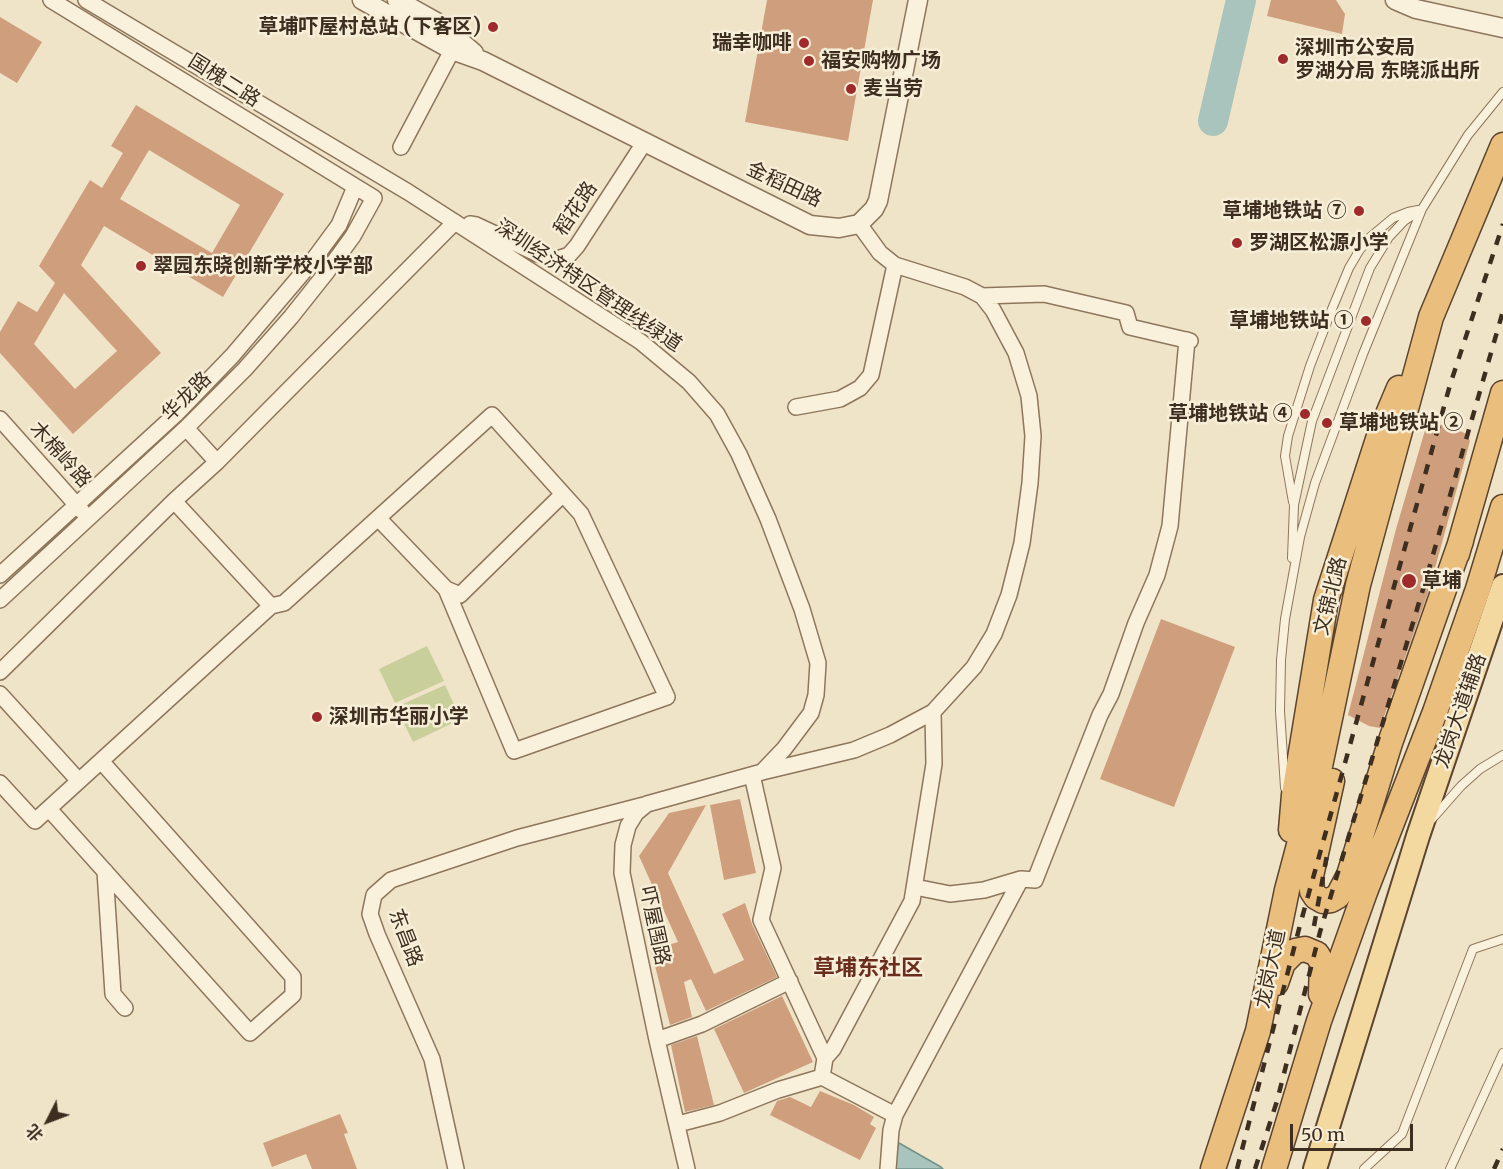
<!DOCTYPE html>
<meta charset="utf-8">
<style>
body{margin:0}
#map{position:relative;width:1503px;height:1169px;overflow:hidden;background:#f0e4c8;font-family:Merriweather,"Noto Sans SC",serif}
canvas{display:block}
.north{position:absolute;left:18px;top:1091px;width:60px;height:60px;-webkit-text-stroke:4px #f7eed8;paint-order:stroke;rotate:228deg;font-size:16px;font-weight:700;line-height:24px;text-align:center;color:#3d2e20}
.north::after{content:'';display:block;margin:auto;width:21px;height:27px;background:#3d2e20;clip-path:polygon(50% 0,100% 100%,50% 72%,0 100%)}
.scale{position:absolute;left:1290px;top:1124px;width:123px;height:27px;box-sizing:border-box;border:3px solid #3d2e20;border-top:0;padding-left:8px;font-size:18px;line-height:21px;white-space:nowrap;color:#3d2e20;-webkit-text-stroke:4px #f7eed8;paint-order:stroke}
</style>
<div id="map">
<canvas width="1503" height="1169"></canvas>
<div class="north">北</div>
<div class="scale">50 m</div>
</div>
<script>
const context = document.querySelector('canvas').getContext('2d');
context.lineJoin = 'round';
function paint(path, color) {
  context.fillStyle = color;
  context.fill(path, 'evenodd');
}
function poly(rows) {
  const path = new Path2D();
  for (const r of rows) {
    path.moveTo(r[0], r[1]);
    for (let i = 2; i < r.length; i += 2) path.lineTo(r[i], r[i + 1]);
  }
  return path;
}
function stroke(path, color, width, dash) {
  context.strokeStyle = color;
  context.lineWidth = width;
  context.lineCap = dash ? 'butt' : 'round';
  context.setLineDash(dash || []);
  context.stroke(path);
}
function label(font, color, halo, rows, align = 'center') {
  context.font = font + ' Merriweather,"Noto Sans SC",serif';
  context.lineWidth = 5;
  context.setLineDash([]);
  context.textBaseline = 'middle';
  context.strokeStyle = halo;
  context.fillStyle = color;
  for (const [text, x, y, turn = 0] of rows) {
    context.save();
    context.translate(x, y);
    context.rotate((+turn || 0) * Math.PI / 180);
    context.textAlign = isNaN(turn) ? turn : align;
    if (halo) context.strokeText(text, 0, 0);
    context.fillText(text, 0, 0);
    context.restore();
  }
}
paint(poly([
 [427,646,444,681,395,703,379,669],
 [445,685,461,719,413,742,396,707]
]), '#c9cf9b');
const water = poly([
 [899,1143,941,1167,943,1169,892,1169,899,1143]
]);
paint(water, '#a9c4bc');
stroke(water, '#6f938a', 1.5);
stroke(poly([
 [1213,121,1241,0]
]), '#a9c4bc', 30);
paint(poly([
 [767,0,873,0,848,141,745,122],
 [1271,0,1336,0,1345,14,1342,34,1267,16],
 [0,17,42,42,17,83,0,73],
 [136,105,284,194,223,297,104,226,81,265,161,353,73,434,0,353,0,332,18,301,37,312,55,283,39,266,90,180,102,188,123,153,111,146],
 [149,150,240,205,212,253,120,199],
 [64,293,117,351,75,389,34,344],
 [1435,424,1451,426,1466,434,1470,441,1429,590,1380,728,1369,726,1348,715,1396,529,1426,427],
 [1161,619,1235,647,1174,807,1100,779],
 [740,799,756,873,724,880,710,805],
 [706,805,668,873,714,974,744,960,722,914,745,903,752,924,777,977,706,1011,691,979,684,982,692,1017,670,1025,651,950,678,942,639,856,669,813],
 [782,996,813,1062,744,1093,714,1029],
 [697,1036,714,1105,685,1112,671,1045],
 [820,1091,854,1105,874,1117,870,1124,876,1128,860,1160,770,1115,777,1101,790,1097,811,1107],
 [340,1114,348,1133,344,1134,357,1169,312,1169,306,1154,272,1167,263,1143]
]), '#cf9f7d');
const service = poly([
 [1293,502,1285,456,1288,436,1310,366,1332,309,1349,268,1359,251,1369,238,1393,218,1408,212,1418,210],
 [1292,558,1294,505,1312,421,1370,268,1389,237,1404,221,1421,210],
 [1285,788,1280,711,1281,660,1285,619,1300,537,1315,483,1363,354,1422,209,1468,135,1503,92],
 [1432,819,1461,786,1480,769,1503,755],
 [1364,1169,1402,1134,1473,949,1503,939],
 [1450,1169,1503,1053]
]);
const minor = poly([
 [86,0,408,192,641,342,689,382,717,414,739,454,768,519,802,609,818,663,816,695,811,713,784,749,762,772],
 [401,147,457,41],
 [470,224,476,225,538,254,557,259,569,255,577,246,644,143],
 [982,296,1044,294,1126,313,1130,327,1190,341],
 [796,407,840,399,860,388,871,375,895,265],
 [0,419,82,511],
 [186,428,217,462],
 [174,501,271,606,284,603,492,415,581,514,667,697,514,751,446,589],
 [378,518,446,589,460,595,563,494],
 [0,575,176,414,232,356,311,263,339,225,355,187],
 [0,600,186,428,245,369,291,317,326,273,353,236,374,198,51,0],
 [0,672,174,501,217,462,455,222],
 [0,694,79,781],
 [752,775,773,868,761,920,825,1058],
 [0,783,35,821,271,606],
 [49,809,250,1033,293,995,293,977,101,761],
 [105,871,113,994,125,1008],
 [915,887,950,894,984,890,1021,879,1035,880,1100,715,1111,694,1136,623,1157,575,1170,526,1187,340],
 [657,1040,702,1024,790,981],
 [895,1115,1021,879],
 [678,1124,720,1113,778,1090,822,1077],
 [456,1169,432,1059,377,934,370,914,374,895,391,880,517,838,644,805],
 [687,1169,657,1040,622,873,623,845,628,826,636,813,647,804,762,772,854,750,890,735,933,712,974,667,994,634,1009,595,1022,543,1030,483,1033,436,1029,396,1016,353,993,310,982,296,965,287,895,265,880,253,859,224],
 [888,1169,891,1130,895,1115,822,1077,825,1058,833,1049,912,901,934,764,933,712]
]);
const tertiary = poly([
 [362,0,452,50,483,61,810,225,839,228,859,224,874,209,878,201,918,0],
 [397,0,440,24,474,53],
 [1395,0,1416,9,1503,28]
]);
const primary = poly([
 [1315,1169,1418,836,1503,586]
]);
const trunk = poly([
 [1457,554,1503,393],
 [1332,781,1311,876,1312,891,1316,897,1323,901,1331,900,1338,896,1349,875,1390,743,1461,541],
 [1291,830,1294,795,1326,600,1380,433,1399,388],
 [1276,983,1283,963,1295,951,1305,949,1317,954,1322,963,1321,994],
 [1213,1169,1258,1031,1287,890,1320,766,1358,585,1431,317,1503,145],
 [1274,1169,1319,1021,1365,892,1435,712,1478,589,1503,507]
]);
stroke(service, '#8d765c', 10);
stroke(minor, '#8d765c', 18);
stroke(tertiary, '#8d765c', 21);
stroke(primary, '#5b4430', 26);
stroke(trunk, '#5b4430', 27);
stroke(service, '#faf1dc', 8);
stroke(minor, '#faf1dc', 15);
stroke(tertiary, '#faf1dc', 18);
stroke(primary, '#f3d9a0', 22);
stroke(trunk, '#eabe7c', 24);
stroke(poly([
 [1314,926,1327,855],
 [1237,1169,1300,925,1450,385,1503,224],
 [1255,1169,1277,1101,1320,932,1424,586,1503,311],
 [1494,1169,1503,1149]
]), '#3d2e20', 4.5, [10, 10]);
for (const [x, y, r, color] of [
 [493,27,6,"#9e2a2b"],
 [804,43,6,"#9e2a2b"],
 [1283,59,6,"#9e2a2b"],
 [809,61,6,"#9e2a2b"],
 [851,89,6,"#9e2a2b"],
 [1359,211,6,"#9e2a2b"],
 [1237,243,6,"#9e2a2b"],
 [141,266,6,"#9e2a2b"],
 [1366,321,6,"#9e2a2b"],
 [1305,414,6,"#9e2a2b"],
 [1327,423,6,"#9e2a2b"],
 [1409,581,8,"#9e2a2b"],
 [317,717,6,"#9e2a2b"]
]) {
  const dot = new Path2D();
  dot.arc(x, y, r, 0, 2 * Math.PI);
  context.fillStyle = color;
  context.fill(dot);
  stroke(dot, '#f7eed8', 2);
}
label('bold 20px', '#3d2e20', '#f7eed8', [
 ["草埔吓屋村总站 (下客区)",481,27,"right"],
 ["瑞幸咖啡",792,43,"right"],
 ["深圳市公安局",1295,48],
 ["罗湖分局 东晓派出所",1295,71],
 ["福安购物广场",821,61],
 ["麦当劳",863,89],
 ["草埔地铁站 ⑦",1347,211,"right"],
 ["罗湖区松源小学",1249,243],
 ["翠园东晓创新学校小学部",153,266],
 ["草埔地铁站 ①",1354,321,"right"],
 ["草埔地铁站 ④",1293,414,"right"],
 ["草埔地铁站 ②",1339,423],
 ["草埔",1422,581],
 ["深圳市华丽小学",329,717]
], 'left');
label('20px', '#3d2e20', '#f7eed8', [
 ["国槐二路",224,81,32],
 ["金稻田路",784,185,25],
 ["稻花路",576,209,-56],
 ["深圳经济特区管理线绿道",588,286,34],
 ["华龙路",187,397,-45],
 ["木棉岭路",60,455,48],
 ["文锦北路",1331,596,-76],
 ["龙岗大道辅路",1461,711,-71],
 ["吓屋围路",654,926,78],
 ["东昌路",405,938,69],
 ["龙岗大道",1271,969,-78]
]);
label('bold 22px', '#6b2e1e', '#f7eed8', [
 ["草埔东社区",868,969]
]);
</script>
